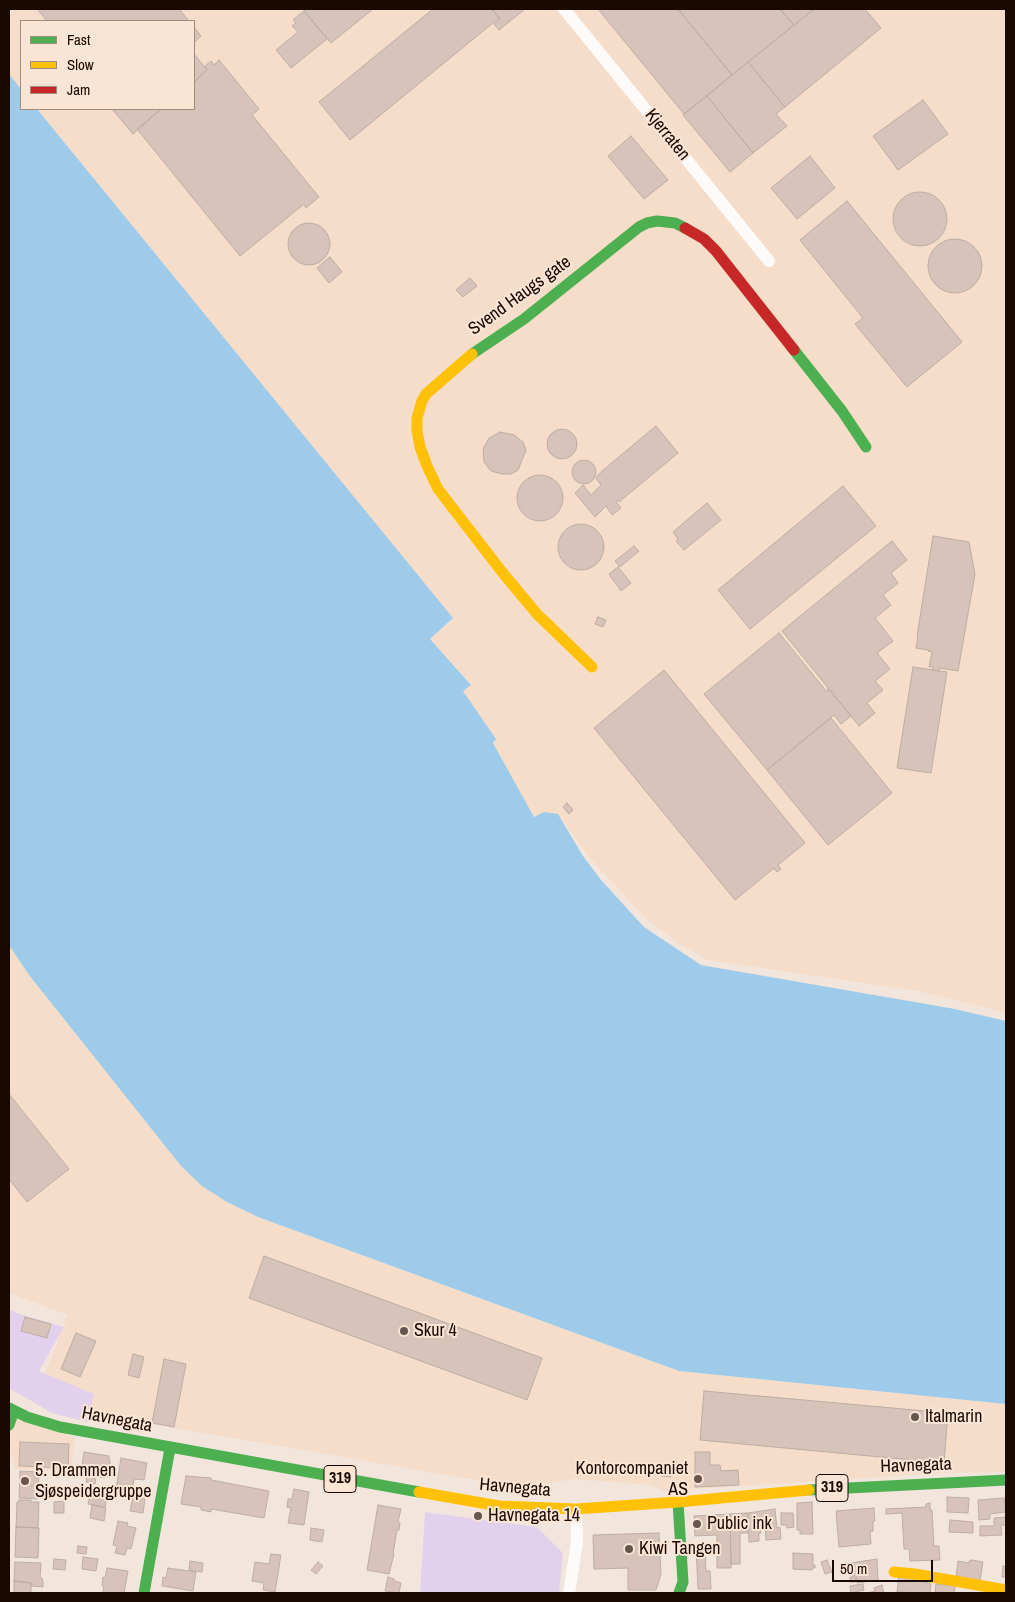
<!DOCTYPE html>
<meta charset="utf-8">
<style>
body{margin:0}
#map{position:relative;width:1015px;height:1602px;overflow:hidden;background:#f2e6dc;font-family:"Archivo Narrow",sans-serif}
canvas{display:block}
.frame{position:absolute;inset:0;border:10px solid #1a0900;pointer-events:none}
.legend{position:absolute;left:20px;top:20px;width:175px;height:90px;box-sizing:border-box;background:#fae5d4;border:1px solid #a08d7f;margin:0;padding:6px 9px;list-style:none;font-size:15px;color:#1a0900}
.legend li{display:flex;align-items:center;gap:10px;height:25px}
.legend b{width:25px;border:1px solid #a08d7f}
.scale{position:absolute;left:832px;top:1560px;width:101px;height:22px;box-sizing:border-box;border:2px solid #1a0900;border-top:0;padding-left:6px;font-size:15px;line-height:18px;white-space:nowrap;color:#1a0900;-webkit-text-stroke:4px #fae5d4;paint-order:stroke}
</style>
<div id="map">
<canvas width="1015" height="1602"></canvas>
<div class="frame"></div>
<ul class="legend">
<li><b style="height:6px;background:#4caf50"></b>Fast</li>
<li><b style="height:6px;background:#ffc107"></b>Slow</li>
<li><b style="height:6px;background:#c62828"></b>Jam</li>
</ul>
<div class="scale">50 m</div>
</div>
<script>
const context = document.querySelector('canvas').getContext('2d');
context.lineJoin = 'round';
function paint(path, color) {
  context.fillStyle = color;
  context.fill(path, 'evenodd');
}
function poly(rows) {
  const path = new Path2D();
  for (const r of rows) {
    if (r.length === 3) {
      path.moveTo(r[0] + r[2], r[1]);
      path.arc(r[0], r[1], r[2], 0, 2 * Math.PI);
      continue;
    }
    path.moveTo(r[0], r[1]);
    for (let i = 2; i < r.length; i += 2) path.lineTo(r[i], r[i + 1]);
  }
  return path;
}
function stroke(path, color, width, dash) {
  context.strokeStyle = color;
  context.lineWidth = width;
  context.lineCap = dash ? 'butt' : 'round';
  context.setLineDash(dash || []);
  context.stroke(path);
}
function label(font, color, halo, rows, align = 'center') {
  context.font = font + ' "Archivo Narrow",sans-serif';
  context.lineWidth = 4;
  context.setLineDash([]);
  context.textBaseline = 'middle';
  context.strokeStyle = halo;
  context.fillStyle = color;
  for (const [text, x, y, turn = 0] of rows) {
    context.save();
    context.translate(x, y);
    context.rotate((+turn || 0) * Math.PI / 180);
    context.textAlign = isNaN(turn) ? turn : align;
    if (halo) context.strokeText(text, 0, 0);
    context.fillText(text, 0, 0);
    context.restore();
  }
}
paint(poly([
 [9,9,1006,9,1006,1013,917,991,708,960,681,945,647,920,588,856,558,814,534,817,493,743,496,739,463,691,471,684,430,639,453,619,37,109,194,109,194,21,21,21,21,89,9,74],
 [9,942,29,975,181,1166,227,1202,258,1217,679,1371,1006,1404,1006,1472,943,1473,664,1491,650,1485,574,1479,523,1488,145,1423,37,1394,68,1315,9,1293],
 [9,1408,75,1438,71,1471,15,1469,9,1447]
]), '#f5ddc9');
paint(poly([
 [9,1309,19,1314,64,1327,39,1371,94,1394,87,1422,52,1413,9,1388],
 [425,1512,537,1527,563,1553,559,1593,420,1593]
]), '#e2d1ed');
paint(poly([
 [9,74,21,89,21,109,37,109,453,618,430,639,471,685,463,691,496,739,493,743,534,817,544,812,558,814,583,856,601,880,644,927,701,965,955,1009,1006,1021,1006,1404,679,1371,258,1217,227,1202,202,1186,181,1166,29,975,9,945]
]), '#9fcbeb');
const building = poly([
 [37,9,179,9,189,21,47,21,37,9],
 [307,9,373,9,331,43,304,11,307,9],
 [433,9,492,9,499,18,350,140,319,102,433,9],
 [492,9,525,9,499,30,494,24,500,19,492,9],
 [598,9,678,9,732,75,684,114,598,9],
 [678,9,780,9,794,25,732,75,678,9],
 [780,9,814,9,794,25,780,9],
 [814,9,865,9,881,28,785,107,748,62,814,9],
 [304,11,327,39,291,68,276,50,298,32,292,26,296,23,293,20,304,11],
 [194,27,201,36,194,43,194,27],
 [194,54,207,70,194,82,194,54],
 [219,60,259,109,252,115,319,197,306,208,304,204,240,256,137,129,161,109,194,109,194,82,207,70,204,67,211,61,214,65,219,60],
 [748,62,785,107,776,114,787,126,753,153,707,96,748,62],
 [707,96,753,153,730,172,683,115,707,96],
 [923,100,948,134,898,170,873,136,923,100],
 [112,109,161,109,133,134,112,109],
 [631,136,668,180,644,199,608,156,631,136],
 [810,156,835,188,797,219,771,188,810,156],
 [920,219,27],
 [847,201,962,342,907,387,855,324,863,318,800,240,847,201],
 [309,244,21],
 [955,266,27],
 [330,257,342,272,329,283,317,268,330,257],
 [470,278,477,286,463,297,456,290,470,278],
 [656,426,678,453,619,502,618,500,616,502,621,508,612,515,606,506,595,517,575,493,583,485,591,495,601,485,596,478,602,471,656,426],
 [562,444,15],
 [500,432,514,435,523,442,526,450,518,470,511,474,502,474,491,471,484,462,483,449,489,438,500,432],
 [584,472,12],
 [540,498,23],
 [843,486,876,526,750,629,718,590,843,486],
 [707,503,721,520,684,550,676,541,678,539,673,532,707,503],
 [581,547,23],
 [933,536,969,542,975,574,958,671,939,668,939,671,933,670,933,667,929,667,932,652,928,651,928,650,916,648,918,637,917,636,933,536],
 [892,541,907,560,891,573,898,583,883,595,891,605,875,618,893,641,877,653,890,669,875,681,883,690,867,703,875,713,859,726,782,631,892,541],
 [634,546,639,551,620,567,615,561,634,546],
 [618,567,631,583,621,591,609,574,618,567],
 [598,617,606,620,603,627,595,624,598,617],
 [779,633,827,692,828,688,851,716,841,724,834,715,767,770,704,694,779,633],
 [913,667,947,672,931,773,897,768,913,667],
 [664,670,805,843,778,865,781,869,777,872,774,868,735,900,594,728,664,670],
 [831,718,892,793,828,845,767,770,831,718],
 [567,803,573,810,569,814,563,807,567,803],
 [9,1094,69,1169,27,1202,9,1179,9,1094],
 [264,1256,542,1358,527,1400,249,1298,264,1256],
 [25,1317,51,1324,47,1338,21,1331,25,1317],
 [76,1333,96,1341,80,1377,61,1369,76,1333],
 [133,1354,144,1357,139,1378,128,1375,133,1354],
 [164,1359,186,1364,174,1427,152,1423,164,1359],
 [704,1391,948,1413,944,1463,700,1440,704,1391],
 [20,1442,69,1444,68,1468,19,1466,20,1442],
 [84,1452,109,1456,109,1460,110,1460,110,1464,108,1464,105,1478,96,1477,95,1484,86,1482,88,1471,81,1470,84,1452],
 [695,1452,710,1452,710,1465,720,1465,721,1471,738,1470,739,1485,695,1487,695,1452],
 [121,1458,147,1463,144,1480,134,1479,132,1492,116,1490,121,1458],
 [661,1468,671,1468,671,1477,661,1476,661,1468],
 [20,1471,39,1472,38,1499,19,1498,20,1471],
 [186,1476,211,1478,211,1480,269,1491,264,1518,211,1509,211,1512,201,1510,201,1507,181,1504,186,1476],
 [294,1489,309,1492,304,1525,288,1523,291,1508,287,1507,288,1499,292,1499,294,1489],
 [91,1491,108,1493,105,1507,88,1504,91,1491],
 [133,1497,145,1499,143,1513,130,1511,133,1497],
 [947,1497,969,1498,968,1513,947,1512,947,1497],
 [1004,1498,1006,1512,990,1514,990,1519,979,1520,978,1500,1004,1498],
 [19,1500,31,1500,31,1502,39,1502,38,1528,16,1527,17,1502,19,1502,19,1500],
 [64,1501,64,1513,54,1513,54,1502,64,1501],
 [812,1502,813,1534,800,1534,800,1530,797,1530,797,1503,812,1502],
 [930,1503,930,1510,932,1510,934,1546,939,1546,940,1560,910,1561,909,1549,904,1549,902,1513,886,1514,886,1509,926,1507,926,1504,930,1503],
 [92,1505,106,1508,104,1521,90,1518,92,1505],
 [378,1505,401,1509,398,1522,400,1523,399,1530,397,1530,393,1554,394,1554,389,1574,367,1570,378,1505],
 [874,1508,875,1521,873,1521,873,1531,870,1532,871,1544,839,1547,836,1511,874,1508],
 [775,1509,777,1528,780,1527,781,1539,766,1540,765,1526,759,1526,761,1533,759,1533,759,1541,749,1542,748,1513,775,1509],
 [747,1513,748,1533,740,1533,740,1564,731,1564,730,1514,747,1513],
 [781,1513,793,1513,794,1527,787,1528,786,1525,781,1525,781,1513],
 [730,1514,731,1568,717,1568,717,1535,695,1536,694,1516,730,1514],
 [1006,1517,1006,1525,1001,1525,1002,1535,980,1536,980,1526,994,1526,994,1518,1006,1517],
 [950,1520,973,1522,973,1533,949,1532,950,1520],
 [118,1521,128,1523,127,1526,136,1528,131,1549,127,1548,125,1555,115,1553,117,1546,113,1545,118,1521],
 [16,1527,39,1528,38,1558,15,1557,16,1527],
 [311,1528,324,1530,322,1542,310,1540,311,1528],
 [659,1533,661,1574,656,1590,628,1590,628,1568,594,1569,593,1535,659,1533],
 [705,1545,706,1571,710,1571,711,1589,698,1589,696,1546,705,1545],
 [78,1546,87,1547,86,1554,77,1553,78,1546],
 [793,1553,813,1554,813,1565,815,1565,815,1568,812,1568,812,1570,793,1569,793,1553],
 [271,1554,281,1555,275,1592,263,1590,264,1583,252,1581,255,1562,269,1564,271,1554],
 [83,1557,98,1559,96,1571,82,1569,83,1557],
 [54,1559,66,1560,65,1570,53,1569,54,1559],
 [877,1559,878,1580,857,1583,856,1577,855,1582,850,1582,850,1577,853,1577,851,1563,877,1559],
 [827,1560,832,1572,825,1574,821,1562,827,1560],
 [972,1560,983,1562,980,1581,956,1577,958,1561,969,1563,969,1561,972,1560],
 [190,1561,203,1563,202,1572,189,1570,190,1561],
 [15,1562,41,1563,40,1578,42,1578,43,1581,43,1587,31,1586,31,1583,14,1581,15,1562],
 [318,1562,323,1566,316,1574,311,1570,318,1562],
 [1003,1566,1006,1567,1006,1577,1002,1577,1003,1566],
 [107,1568,128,1571,124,1593,103,1593,104,1586,102,1586,103,1577,105,1578,107,1568],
 [168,1568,196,1572,193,1591,162,1586,163,1577,166,1578,168,1568],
 [899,1575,931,1584,930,1593,897,1592,899,1575],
 [388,1577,394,1579,394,1581,401,1583,399,1593,385,1591,388,1577],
 [14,1581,31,1583,31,1593,14,1593,14,1581],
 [863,1584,864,1590,851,1593,850,1586,863,1584],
 [936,1584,955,1586,954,1593,935,1593,936,1584],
 [882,1585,884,1593,867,1593,875,1591,874,1588,882,1585]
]);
paint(building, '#d7c3b9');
stroke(building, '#bdada4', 1);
stroke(poly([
 [564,9,769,261],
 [569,1593,577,1542,576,1509]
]), '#fdfbfa', 12);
stroke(poly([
 [794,350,842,411,866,447],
 [472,354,524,319,639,227,647,223,657,221,675,223,685,228],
 [9,1408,27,1417,60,1427,419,1492],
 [9,1425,14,1411],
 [809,1490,1006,1480],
 [678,1502,683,1582,679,1593],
 [144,1593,170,1448]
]), '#4caf50', 11);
stroke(poly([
 [472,354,426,394,422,401,417,418,417,431,420,447,427,466,438,489,502,572,537,614,592,667],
 [419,1492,499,1506,576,1509,678,1502,809,1490],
 [894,1572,915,1574,1006,1590]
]), '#ffc107', 11);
stroke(poly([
 [685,228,704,239,716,251,794,350]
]), '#c62828', 11);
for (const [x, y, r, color] of [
 [404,1331,5,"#66564d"],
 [915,1417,5,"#66564d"],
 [698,1479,5,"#66564d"],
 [25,1481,5,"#66564d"],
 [478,1516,5,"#66564d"],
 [697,1524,5,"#66564d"],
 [629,1549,5,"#66564d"]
]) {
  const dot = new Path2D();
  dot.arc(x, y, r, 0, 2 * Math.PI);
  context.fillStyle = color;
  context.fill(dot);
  stroke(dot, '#fae5d4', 2);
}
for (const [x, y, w] of [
 [340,1479,32],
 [832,1488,32]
]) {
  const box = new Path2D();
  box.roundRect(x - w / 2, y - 13.5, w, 27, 4);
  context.fillStyle = '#fae5d4';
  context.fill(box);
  stroke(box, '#1a0900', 1);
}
label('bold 16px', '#1a0900', null, [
 ["319",340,1479],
 ["319",832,1488]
]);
label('18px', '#1a0900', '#fae5d4', [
 ["Kjerraten",667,135,51],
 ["Svend Haugs gate",520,296,-36],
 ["Havnegata",117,1420,11],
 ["Havnegata",916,1466,-2],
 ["Havnegata",515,1488,5]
]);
label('18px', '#1a0900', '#fae5d4', [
 ["Skur 4",414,1331],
 ["Italmarin",925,1417],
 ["Kontorcompaniet",688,1469,"right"],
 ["AS",688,1490,"right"],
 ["5. Drammen",35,1471],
 ["Sjøspeidergruppe",35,1492],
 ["Havnegata 14",488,1516],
 ["Public ink",707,1524],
 ["Kiwi Tangen",639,1549]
], 'left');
</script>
